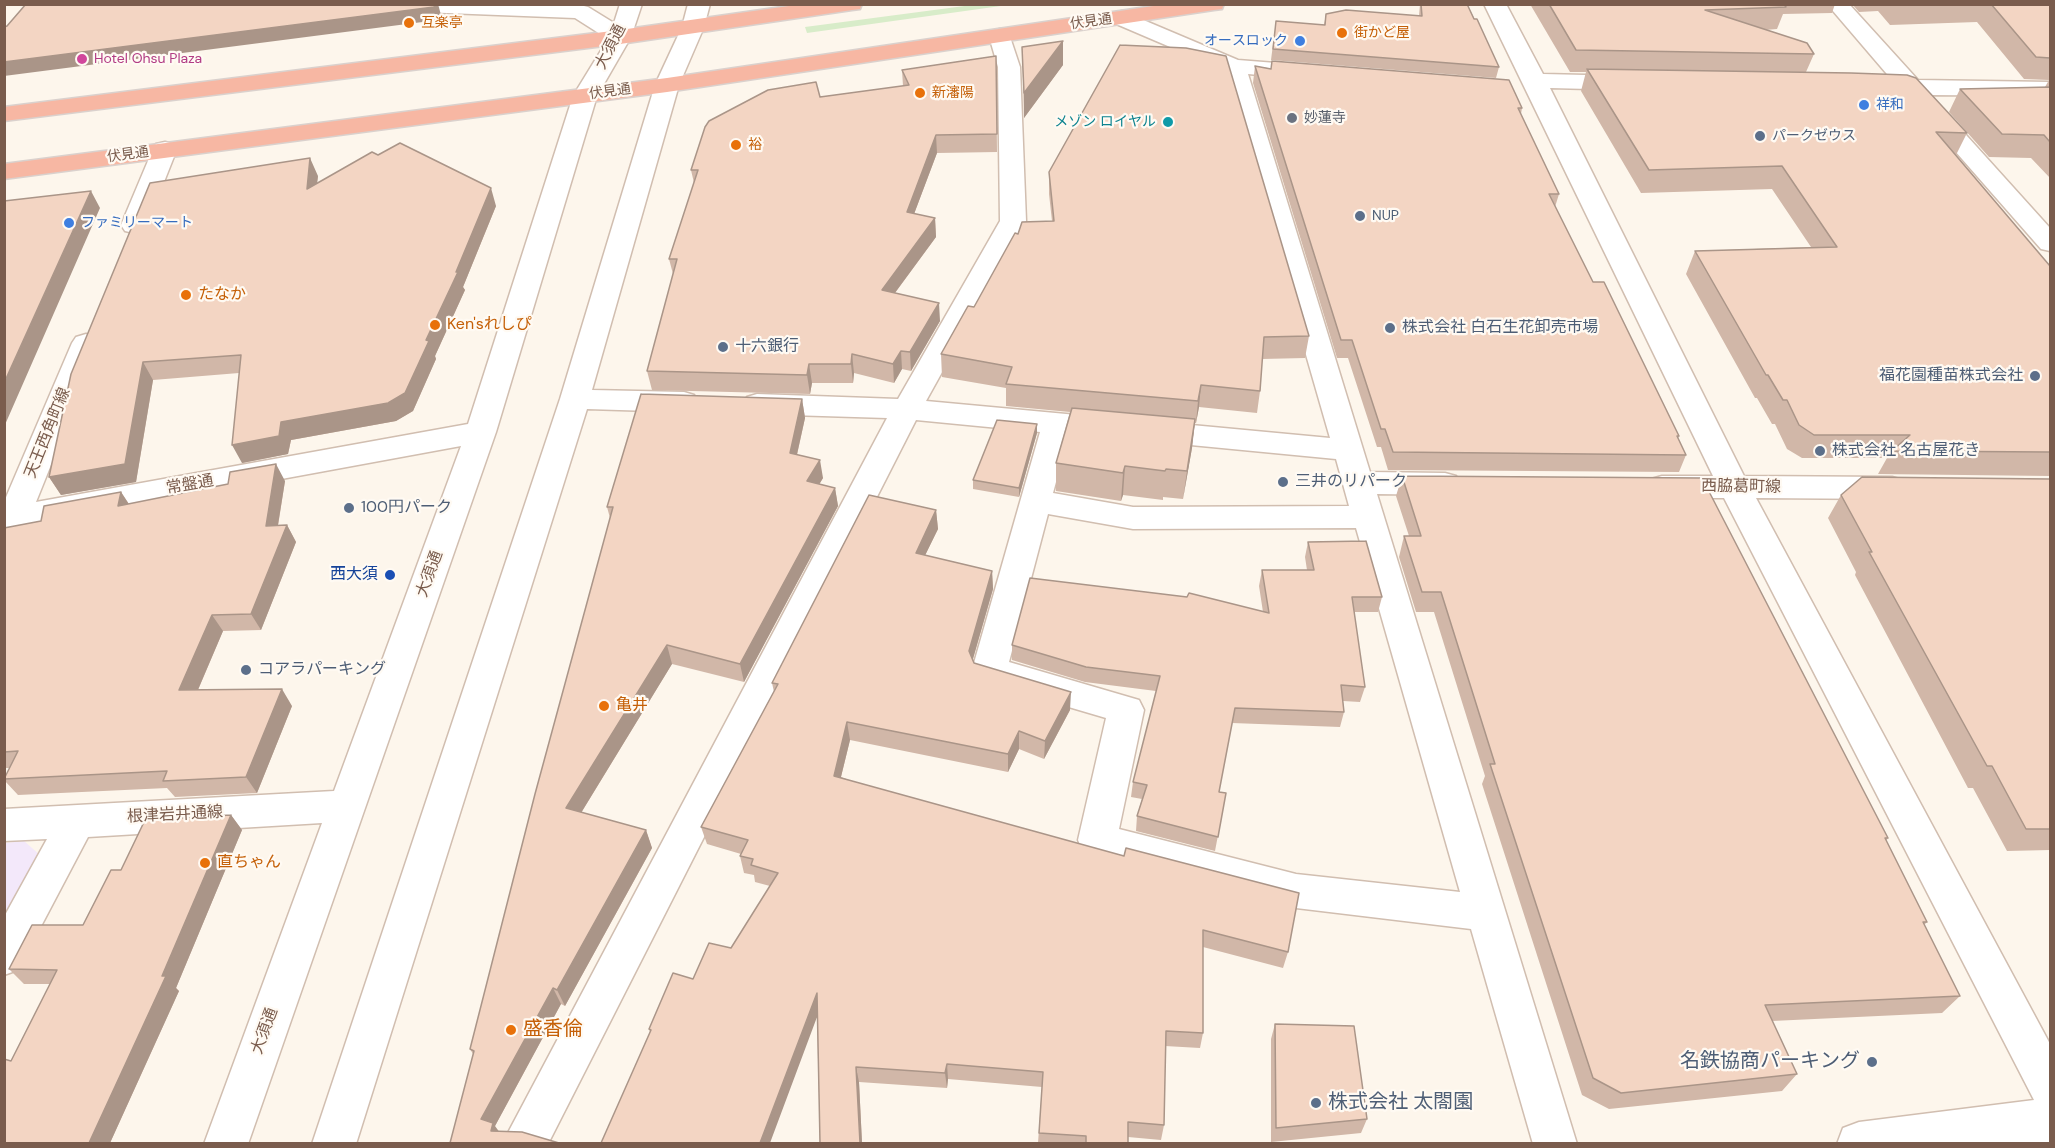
<!DOCTYPE html>
<meta charset="utf-8">
<style>
body{margin:0}
#map{position:relative;width:2055px;height:1148px;overflow:hidden;background:#fdf6ec;font-family:"DM Sans",sans-serif}
canvas{display:block}
.frame{position:absolute;inset:0;border:6px solid #7a5c4d;pointer-events:none}
</style>
<div id="map">
<canvas width="2055" height="1148"></canvas>
<div class="frame"></div>
</div>
<script>
const context = document.querySelector('canvas').getContext('2d');
context.lineJoin = 'round';
function paint(path, color) {
  context.fillStyle = color;
  context.fill(path, 'evenodd');
}
function poly(rows) {
  const path = new Path2D();
  for (const r of rows) {
    path.moveTo(r[0], r[1]);
    for (let i = 2; i < r.length; i += 2) path.lineTo(r[i], r[i + 1]);
  }
  return path;
}
function stroke(path, color, width, dash) {
  context.strokeStyle = color;
  context.lineWidth = width;
  context.lineCap = dash ? 'butt' : 'round';
  context.setLineDash(dash || []);
  context.stroke(path);
}
function label(font, color, halo, rows, align = 'center') {
  context.font = font + ' "DM Sans","Noto Sans JP",sans-serif';
  context.lineWidth = 4.5;
  context.setLineDash([]);
  context.textBaseline = 'middle';
  context.strokeStyle = halo;
  context.fillStyle = color;
  for (const [text, x, y, turn = 0] of rows) {
    context.save();
    context.translate(x, y);
    context.rotate((+turn || 0) * Math.PI / 180);
    context.textAlign = isNaN(turn) ? turn : align;
    if (halo) context.strokeText(text, 0, 0);
    context.fillText(text, 0, 0);
    context.restore();
  }
}
paint(poly([
 [24,841,40,855,5,921,5,843]
]), '#f3e8fa');
paint(poly([
 [972,5,1008,5,807,33,805,27]
]), '#d8ecc9');
const minor = poly([
 [360,4,580,5,588,7,614,23,620,4,642,4,631,37,597,96,496,432,248,1144,204,1144,322,823,88,837,18,970,4,975,4,917,47,839,4,841,4,809,334,791,461,446,4,530,4,502,72,343,76,337,86,334,96,337,100,343,36,502,468,424,573,96,608,39,575,18,370,10,362,9,360,4],
 [688,4,710,4,704,27,679,85,592,390,684,392,694,395,699,402,694,409,684,412,587,409,356,1144,312,1144,560,399,655,85,682,27,688,4],
 [1484,4,1506,4,1543,74,1629,76,1637,78,1641,83,1637,88,1629,90,1550,88,1744,476,1892,477,1903,480,1908,488,1903,496,1892,499,1756,498,2050,1044,2050,1142,2036,1144,1837,1144,1843,1128,1859,1122,2034,1100,1724,498,1662,498,1651,495,1646,487,1651,479,1662,476,1713,476,1484,4],
 [1827,4,1849,4,1918,80,2050,82,2050,96,1930,95,2050,228,2050,251,2041,249,1905,94,1873,92,1869,87,1873,82,1892,80,1827,4],
 [1122,11,1238,60,1314,66,1322,68,1325,73,1322,78,1314,80,1248,74,1370,472,1445,473,1456,476,1461,484,1456,492,1445,495,1377,494,1577,1144,1533,1144,1471,929,1296,908,1083,852,1078,840,1106,718,977,680,972,670,1040,432,916,420,548,1144,502,1144,887,418,757,414,747,411,742,404,747,397,757,394,898,399,1000,221,998,67,989,36,992,31,1000,29,1008,31,1020,67,1026,221,926,401,1077,415,1088,418,1092,425,1088,432,1069,434,1053,493,1133,507,1349,506,1336,459,1149,441,1138,438,1134,431,1138,424,1149,421,1330,438,1224,70,1114,23,1111,18,1114,13,1122,11],
 [1048,514,1133,529,1356,528,1460,892,1296,874,1119,829,1144,710,1139,700,1009,662,1048,514],
 [165,142,174,144,177,149,147,225,143,231,134,233,125,231,121,225,153,149,156,144,165,142]
]);
const highway = poly([
 [803,4,862,4,860,9,852,10,620,44,4,121,4,107,620,30,803,4],
 [1167,4,1224,4,1222,9,1214,10,667,92,4,179,4,164,667,78,1167,4]
]);
stroke(minor, '#d1beb0', 3);
stroke(highway, '#dad1cd', 3);
paint(minor, '#fff');
paint(highway, '#f7b7a3');
paint(poly([
 [1420,4,1467,4,1499,67,1496,78,1271,60,1276,21,1324,25,1326,14,1419,16],
 [1530,4,1835,4,1832,13,1783,14,1777,29,1765,30,1814,54,1806,72,1967,133,1956,155,2050,266,2050,476,1878,474,1887,458,1802,458,1787,449,1775,424,1772,424,1757,398,1755,398,1686,274,1695,251,1811,247,1772,189,1641,193,1581,91,1586,72,1570,72],
 [1852,4,2050,4,2050,178,2031,158,1989,157,1949,112,1960,89,2045,87,2049,80,2024,79,1977,22,1890,25,1878,11,1859,12],
 [1063,41,1063,65,1024,118,1022,47],
 [996,56,997,152,937,153,914,214,935,218,936,237,895,293,940,321,911,371,902,369,894,383,854,373,853,383,812,383,810,394,652,390,647,371,673,274,669,259,694,183,691,170,820,97,903,86,902,70],
 [1255,66,1522,108,1521,114,1559,194,1555,207,1593,282,1679,436,1678,439,1686,455,1679,472,1388,470,1381,447,1377,447,1348,358,1337,358,1253,83],
 [1049,172,1309,336,1305,358,1262,359,1260,391,1257,413,1199,407,1196,423,1195,423,1192,448,1183,499,1163,497,1163,500,1123,495,1121,501,1056,491,1056,463,1070,412,1006,406,1006,388,942,377,941,354,974,307,1052,221,1049,194],
 [318,176,317,183,496,206,463,287,465,290,435,356,436,359,413,411,396,421,291,440,288,454,242,463,239,373,153,380,136,482,61,495,49,477,71,374],
 [802,399,805,418,797,455,823,478,819,484,835,488,838,506,744,682,672,664,581,813,646,830,652,848,565,1006,561,1004,495,1126,450,1143,473,1054,470,1049,610,518,607,507],
 [1037,433,1019,497,973,489,973,480],
 [1402,476,1888,838,1886,841,1927,922,1924,925,1960,996,1942,1013,1772,1021,1797,1074,1782,1091,1609,1109,1582,1095,1482,784,1485,776,1434,612,1416,612,1399,557,1404,536,1409,536,1396,496],
 [2050,479,2050,850,2007,851,1973,788,1968,788,1855,575,1856,572,1828,518,1841,495],
 [285,481,278,526,287,525,296,542,261,630,223,631,198,690,292,706,257,793,175,797,167,788,18,795,4,780,10,768,4,768,4,528,41,521,121,492,129,504],
 [936,510,938,529,925,555,992,571,993,589,973,659,974,663,1070,710,1044,759,1019,749,1008,772,850,740,841,777,1288,952,1283,968,1203,947,1203,1033,1200,1048,1165,1046,1164,1125,1161,1140,1128,1137,1128,1143,1038,1143,1042,1087,948,1079,947,1088,859,1082,862,1143,820,1143,817,1018,650,1032,649,1029,693,979,731,948,770,886,755,882,754,875,744,873,740,856,741,854,707,844,701,827,774,692,772,683],
 [1308,542,1382,597,1378,612,1354,612,1365,687,1360,702,1343,701,1344,712,1340,727,1232,723,1219,792,1226,793,1215,851,1136,831,1137,816,1142,799,1131,797,1133,782,1156,691,1085,682,1012,660,1012,645,1263,612,1259,586,1262,570,1307,570,1305,557],
 [231,815,242,830,176,988,179,991,110,1143,4,1143,11,1061,50,984,24,984,9,969,83,925,121,870],
 [1275,1024,1367,1119,1361,1133,1271,1142,1271,1039]
]), '#d1b7a8');
paint(poly([
 [435,4,438,4,441,15,438,20,4,76,4,62],
 [1063,41,1063,65,1024,118,1024,93],
 [936,135,937,153,908,230,907,212],
 [310,158,318,176,314,207,307,189],
 [491,188,496,206,463,287,465,290,435,356,436,359,413,411,396,421,291,440,288,454,242,463,232,445,281,422,426,340],
 [91,191,100,208,4,427,4,383],
 [935,218,936,237,883,309,882,290],
 [939,303,940,321,911,371,910,352],
 [901,351,902,369,894,383,893,364],
 [852,354,854,373,853,383,851,364],
 [143,362,153,380,136,482,61,495,49,477],
 [809,364,812,383,810,394,807,375],
 [1201,385,1199,407,1196,423,1198,401],
 [802,399,805,418,793,472,790,453],
 [1195,419,1192,448,1183,499,1187,471],
 [1037,424,1037,433,1019,497,1019,488],
 [820,460,823,478,810,500,807,481],
 [276,464,285,481,275,543,266,526],
 [1125,466,1123,495,1121,501,1123,473],
 [835,488,838,506,744,682,740,664],
 [121,492,132,509,118,506],
 [936,510,938,529,917,572,916,553],
 [287,525,296,542,261,630,251,614],
 [992,571,993,589,970,669,969,651],
 [212,615,223,631,191,706,179,690],
 [667,645,672,664,573,826,566,808],
 [282,689,292,706,257,793,246,777],
 [1071,692,1070,710,1044,759,1045,741],
 [847,722,850,740,837,793,834,776],
 [1019,731,1019,749,1008,772,1008,754],
 [231,815,242,830,176,988,179,991,110,1143,89,1143],
 [646,830,652,848,565,1006,557,990],
 [553,988,561,1004,495,1126,503,1137,491,1134,481,1119],
 [817,993,820,1009,770,1143,760,1143],
 [947,1064,948,1079,947,1088,945,1073],
 [856,1067,859,1082,862,1143,860,1143]
]), '#aa9588');
const building = poly([
 [26,4,435,4,434,7,4,62,4,27,7,26,26,4],
 [1421,4,1467,4,1474,19,1477,19,1499,67,1273,49,1276,21,1325,25,1326,14,1346,10,1422,16,1421,4],
 [1549,4,1784,4,1786,7,1705,10,1807,43,1814,54,1576,50,1549,4],
 [1991,4,2050,4,2050,58,2036,57,1991,4],
 [1063,41,1024,93,1022,47,1063,41],
 [1120,45,1186,48,1226,56,1309,336,1264,337,1260,391,1201,385,1198,401,1006,384,1012,367,941,354,968,306,974,307,1015,233,1018,234,1022,222,1054,221,1049,172,1120,45],
 [996,56,997,134,936,135,907,212,935,218,882,290,939,303,910,352,901,351,893,364,852,354,851,364,809,364,807,375,647,371,677,259,669,259,698,170,691,170,705,127,709,121,768,90,816,82,820,97,909,85,902,70,996,56],
 [1272,61,1509,80,1522,108,1518,108,1559,194,1549,194,1593,282,1604,282,1679,436,1677,436,1686,455,1393,452,1385,429,1381,429,1352,340,1341,340,1255,66,1271,69,1272,61],
 [1587,69,1851,73,1907,75,1916,78,1967,133,1936,132,2050,266,2050,452,1892,451,1910,435,1814,435,1799,425,1787,400,1783,400,1768,375,1766,375,1695,251,1837,247,1782,166,1649,170,1587,69],
 [2050,87,2050,142,2044,135,2002,134,1960,89,2050,87],
 [400,143,491,188,456,272,458,272,426,340,429,341,405,393,388,403,281,422,279,436,232,445,241,355,143,362,125,464,49,477,71,374,150,183,310,158,307,189,372,152,378,155,400,143],
 [91,191,4,383,4,201,91,191],
 [641,394,802,399,790,453,820,460,807,481,835,488,740,664,667,645,566,808,646,830,557,990,553,988,481,1119,493,1123,491,1131,522,1132,559,1143,450,1143,474,1051,470,1049,535,794,613,507,607,507,641,394],
 [1072,408,1195,419,1187,471,1166,469,1165,471,1125,466,1123,473,1056,463,1072,408],
 [997,420,1037,424,1019,488,973,480,997,420],
 [276,464,266,526,287,525,251,614,212,615,179,690,282,689,246,777,163,781,167,771,4,779,18,751,4,752,4,528,41,521,44,506,121,492,118,506,228,484,230,472,276,464],
 [1402,476,1702,478,1888,838,1885,838,1927,922,1923,922,1960,996,1765,1005,1797,1074,1621,1093,1593,1078,1490,764,1495,764,1441,592,1422,592,1404,536,1421,536,1402,476],
 [1862,477,2050,479,2050,829,2026,829,1992,766,1987,766,1869,552,1872,552,1841,495,1862,477],
 [869,495,936,510,916,553,992,571,969,651,974,663,1071,692,1045,741,1019,731,1008,754,847,722,834,776,1124,856,1126,848,1299,893,1288,952,1203,930,1203,1033,1166,1031,1164,1125,1128,1122,1128,1143,1086,1143,1086,1136,1039,1133,1043,1072,947,1064,945,1073,856,1067,860,1143,820,1143,817,993,760,1143,601,1143,651,1030,649,1029,673,973,693,979,709,943,731,948,778,873,751,865,753,859,740,856,748,840,701,827,778,684,772,683,869,495],
 [1366,541,1382,597,1352,597,1365,687,1341,685,1344,712,1235,708,1219,792,1226,793,1218,837,1137,816,1147,785,1133,782,1160,676,1086,667,1012,645,1030,578,1187,597,1189,593,1269,613,1262,570,1314,570,1308,542,1366,541],
 [231,815,162,976,166,976,89,1143,4,1143,4,1059,11,1061,57,970,9,969,32,925,83,925,111,870,121,870,145,820,231,815],
 [1275,1024,1354,1026,1367,1119,1276,1128,1275,1024]
]);
paint(building, '#f3d5c3');
stroke(building, '#aa9588', 1.5);
for (const [x, y, r, color] of [
 [409,23,6,"#e8710a"],
 [1342,33,6,"#e8710a"],
 [1300,41,6,"#3f7fe0"],
 [82,59,6,"#d1479c"],
 [920,93,6,"#e8710a"],
 [1864,105,6,"#3f7fe0"],
 [1292,118,6,"#6b7280"],
 [1168,122,6,"#0f9aa8"],
 [1760,136,6,"#5c6f8a"],
 [736,145,6,"#e8710a"],
 [1360,216,6,"#5c6f8a"],
 [69,223,6,"#3f7fe0"],
 [186,295,6,"#e8710a"],
 [435,325,6,"#e8710a"],
 [1390,328,6,"#5c6f8a"],
 [723,347,6,"#5c6f8a"],
 [2035,376,6,"#5c6f8a"],
 [1820,451,6,"#5c6f8a"],
 [1283,482,6,"#5c6f8a"],
 [349,508,6,"#5c6f8a"],
 [390,575,6,"#1a4fb4"],
 [246,670,6,"#5c6f8a"],
 [604,706,6,"#e8710a"],
 [205,863,6,"#e8710a"],
 [511,1030,6,"#e8710a"],
 [1872,1062,6,"#5c6f8a"],
 [1316,1103,6,"#5c6f8a"]
]) {
  const dot = new Path2D();
  dot.arc(x, y, r, 0, 2 * Math.PI);
  context.fillStyle = color;
  context.fill(dot);
  stroke(dot, '#fffaf3', 2);
}
label('14px', '#7a5c4d', '#fffaf3', [
 ["伏見通",1091,22,-8],
 ["伏見通",610,92,-8],
 ["伏見通",128,155,-8]
]);
label('14px', '#c56008', '#fffaf3', [
 ["互楽亭",421,23],
 ["街かど屋",1354,33],
 ["新瀋陽",932,93],
 ["裕",748,145]
], 'left');
label('14px', '#366cbe', '#fffaf3', [
 ["オースロック",1288,41,"right"],
 ["祥和",1876,105],
 ["ファミリーマート",81,223]
], 'left');
label('14px', '#b23c85', '#fffaf3', [
 ["Hotel Ohsu Plaza",94,59]
], 'left');
label('14px', '#5b616d', '#fffaf3', [
 ["妙蓮寺",1304,118]
], 'left');
label('14px', '#0d838f', '#fffaf3', [
 ["メゾン ロイヤル",1156,122]
], 'right');
label('14px', '#4e5e75', '#fffaf3', [
 ["パークゼウス",1772,136],
 ["NUP",1372,216]
], 'left');
label('16px', '#7a5c4d', '#fffaf3', [
 ["大須通",611,47,-63],
 ["天王西角町線",48,433,-68],
 ["常盤通",190,485,-10],
 ["西脇葛町線",1741,487,1],
 ["大須通",430,574,-70],
 ["根津岩井通線",175,815,-3],
 ["大須通",265,1031,-70]
]);
label('16px', '#c56008', '#fffaf3', [
 ["たなか",198,295],
 ["Ken'sれしぴ",447,325],
 ["亀井",616,706],
 ["直ちゃん",217,863]
], 'left');
label('16px', '#4e5e75', '#fffaf3', [
 ["株式会社 白石生花卸売市場",1402,328],
 ["十六銀行",735,347],
 ["福花園種苗株式会社",2023,376,"right"],
 ["株式会社 名古屋花き",1832,451],
 ["三井のリパーク",1295,482],
 ["100円パーク",361,508],
 ["コアラパーキング",258,670]
], 'left');
label('16px', '#164399', '#fffaf3', [
 ["西大須",378,575]
], 'right');
label('20px', '#c56008', '#fffaf3', [
 ["盛香倫",523,1030]
], 'left');
label('20px', '#4e5e75', '#fffaf3', [
 ["名鉄協商パーキング",1860,1062],
 ["株式会社 太閤園",1328,1103,"left"]
], 'right');
</script>
